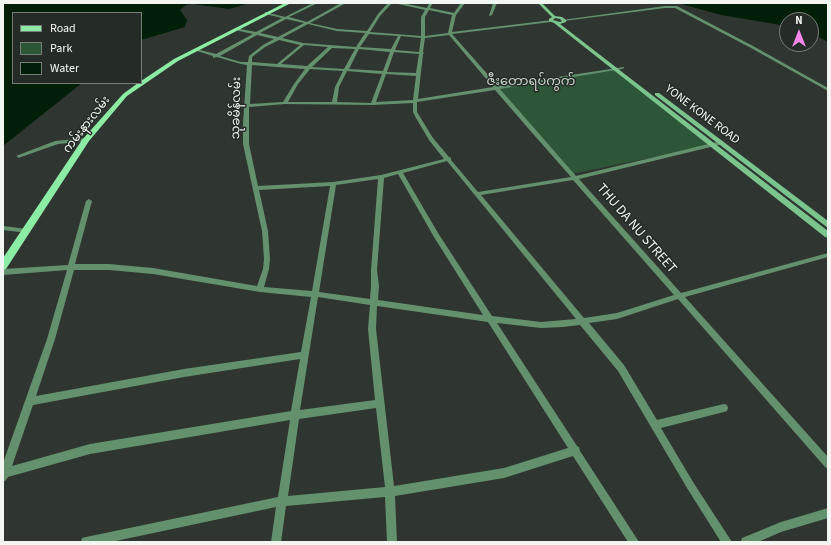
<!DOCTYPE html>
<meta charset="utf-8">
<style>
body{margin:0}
#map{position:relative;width:831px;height:545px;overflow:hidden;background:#2f3631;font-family:"Source Sans 3",sans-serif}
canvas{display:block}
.frame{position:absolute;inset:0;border:4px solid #f1f6f2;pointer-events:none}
.legend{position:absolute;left:12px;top:12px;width:130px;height:72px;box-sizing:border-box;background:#252c27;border:1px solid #777d78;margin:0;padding:5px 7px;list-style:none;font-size:12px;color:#f1f6f2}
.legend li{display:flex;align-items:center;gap:8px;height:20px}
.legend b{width:20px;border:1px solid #777d78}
.north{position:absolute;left:779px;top:12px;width:40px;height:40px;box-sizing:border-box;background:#252c27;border:1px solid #777d78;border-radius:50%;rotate:0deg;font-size:11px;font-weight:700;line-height:16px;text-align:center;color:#f1f6f2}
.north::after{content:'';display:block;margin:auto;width:14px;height:18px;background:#f688ec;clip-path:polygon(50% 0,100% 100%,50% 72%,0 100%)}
</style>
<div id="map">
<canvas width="831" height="545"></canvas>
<div class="frame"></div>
<ul class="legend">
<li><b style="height:5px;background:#8deca4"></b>Road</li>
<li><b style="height:11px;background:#2c5637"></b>Park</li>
<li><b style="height:11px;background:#001f09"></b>Water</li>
</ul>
<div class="north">N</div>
</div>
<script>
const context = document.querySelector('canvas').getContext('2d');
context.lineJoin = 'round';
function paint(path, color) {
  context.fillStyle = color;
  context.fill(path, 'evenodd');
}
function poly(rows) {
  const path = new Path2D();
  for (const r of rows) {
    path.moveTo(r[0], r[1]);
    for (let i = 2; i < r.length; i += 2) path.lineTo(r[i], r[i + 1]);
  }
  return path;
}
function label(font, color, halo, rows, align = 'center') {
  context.font = font + ' "Source Sans 3","Noto Sans Myanmar",sans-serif';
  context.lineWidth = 3;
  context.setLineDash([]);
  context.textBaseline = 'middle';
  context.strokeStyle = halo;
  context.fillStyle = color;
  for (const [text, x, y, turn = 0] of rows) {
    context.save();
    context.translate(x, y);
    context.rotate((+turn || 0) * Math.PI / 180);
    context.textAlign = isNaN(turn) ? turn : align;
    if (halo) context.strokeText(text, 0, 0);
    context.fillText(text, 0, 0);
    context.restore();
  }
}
paint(poly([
 [616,69,713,145,571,174,497,89]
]), '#2c5637');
paint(poly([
 [3,3,250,3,229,9,193,4,186,5,180,10,187,20,185,27,141,40,141,13,13,13,13,83,82,83,3,146],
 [678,3,828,3,828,42,811,33,811,20,787,20,787,26,721,15]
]), '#001f09');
paint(poly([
 [313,3,318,3,289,17,307,22,341,3,346,3,310,23,337,29,367,31,378,14,388,3,392,3,380,16,370,32,421,36,421,17,425,10,394,3,402,3,427,8,429,3,433,3,430,8,454,13,461,3,465,3,456,15,452,32,552,20,553,21,551,22,452,34,498,86,624,67,624,68,622,69,500,89,576,176,721,141,723,142,723,144,579,179,681,293,828,253,828,257,685,297,828,457,828,469,825,467,678,299,617,319,589,323,624,365,657,420,724,404,727,405,728,408,727,411,724,412,661,428,693,482,732,542,721,542,687,488,618,371,580,325,563,327,541,328,497,323,577,446,579,447,580,451,639,542,628,542,573,456,504,478,395,496,397,542,387,542,385,497,286,506,281,542,271,542,276,507,111,542,81,542,82,538,86,537,278,497,290,420,90,454,8,477,6,480,3,482,3,463,47,339,67,270,3,275,3,269,68,265,86,201,89,199,92,201,75,264,109,264,153,268,257,286,263,269,264,259,262,231,243,144,243,124,247,65,241,64,217,57,213,58,213,56,194,50,196,49,216,54,253,34,235,30,235,28,256,32,282,18,265,14,265,12,285,17,313,3],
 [429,10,452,15,448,33,425,36,425,17,429,10],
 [286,19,304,23,278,37,260,33,286,19],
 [308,24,337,31,365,33,356,47,303,43,282,38,308,24],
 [369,34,398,36,391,49,360,47,369,34],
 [257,35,274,39,263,45,249,56,248,62,241,62,220,56,257,35],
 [449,35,493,87,418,99,423,54,424,53,423,52,425,38,449,35],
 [401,36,421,38,419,52,395,50,401,36],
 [279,40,300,45,277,64,252,62,252,57,265,47,279,40],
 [304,45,328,47,307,66,281,64,304,45],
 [332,48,355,49,344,69,312,67,332,48],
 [359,49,390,52,383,71,349,69,359,49],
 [394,52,419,54,416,73,387,72,394,52],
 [252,65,277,67,305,69,294,84,283,102,250,104,252,65],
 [310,69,343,71,335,87,332,102,288,102,298,84,310,69],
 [347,71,382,74,371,103,337,102,339,87,347,71],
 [386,74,416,76,413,100,376,102,386,74],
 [495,90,527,127,571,177,478,192,451,160,451,158,449,157,433,138,417,112,417,102,495,90],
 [413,103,413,112,416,118,429,140,444,159,381,175,333,182,258,186,249,144,249,107,285,104,373,105,413,103],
 [447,161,576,319,541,322,492,316,438,233,403,173,447,161],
 [398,174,434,237,483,315,378,300,379,286,377,270,384,178,398,174],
 [378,179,371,270,371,286,370,299,319,292,336,185,378,179],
 [573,180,674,295,617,313,584,318,481,195,573,180],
 [330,186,312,291,264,287,269,269,270,259,268,231,259,190,330,186],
 [74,270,109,270,153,274,260,292,311,297,301,352,184,369,36,396,55,339,74,270],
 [318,297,370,305,368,329,375,400,300,410,318,297],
 [377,306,488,322,568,448,504,468,394,486,376,329,377,306],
 [300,359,291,411,90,444,12,466,33,405,184,377,300,359],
 [376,408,385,487,288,496,299,419,376,408],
 [493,3,497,3,492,15,489,16,493,3],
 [665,6,677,6,753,46,828,88,828,91,751,48,675,8,665,8,564,21,562,20,665,6],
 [86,138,89,140,88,141,58,144,21,157,19,158,16,156,55,141,86,138],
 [3,226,27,229,30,231,27,233,3,230,3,226],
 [828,508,828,518,781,532,758,542,741,542,742,538,781,522,828,508]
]), '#63906d');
paint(poly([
 [538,3,542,3,555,16,562,17,566,20,566,22,560,24,828,231,828,238,825,237,554,23,549,21,549,19,552,17,538,3],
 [555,18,560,19,562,21,560,22,553,20,555,18],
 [655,93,659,93,828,221,828,228,655,95,655,93]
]), '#7bc48c');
paint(poly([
 [285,3,291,3,178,61,127,96,89,141,6,269,3,270,3,258,82,140,123,94,138,83,141,83,141,81,174,59,285,3]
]), '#8deca4');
label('12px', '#f1f6f2', '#252c27', [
 ["သုခမိန်လမ်း",237,108,-89],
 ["YONE KONE ROAD",702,115,37],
 ["ကမ်းနားလမ်း",87,125,-52]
]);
label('13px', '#cbd4cc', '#252c27', [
 ["ဇီးတောရပ်ကွက်",531,82]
]);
label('14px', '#f1f6f2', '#252c27', [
 ["THU DA NU STREET",636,229,49]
]);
</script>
